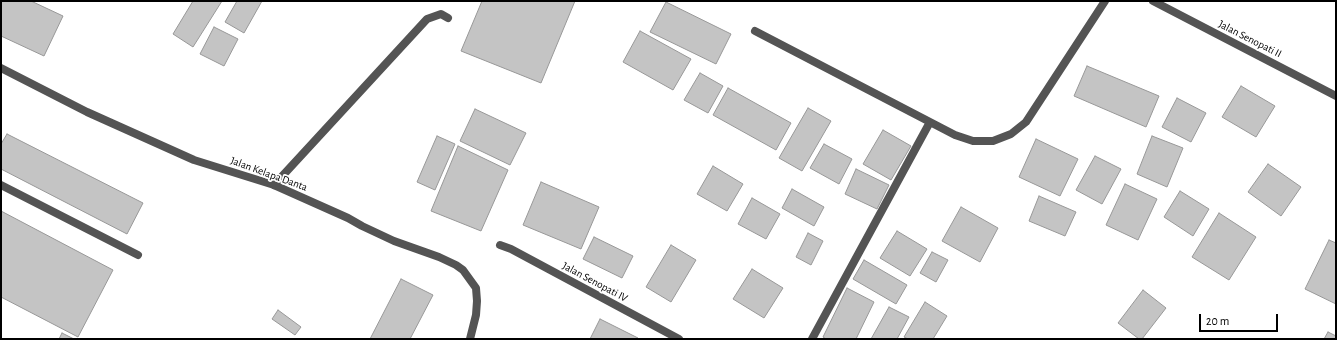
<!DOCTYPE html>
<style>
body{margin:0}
#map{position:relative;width:1337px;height:340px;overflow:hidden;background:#fff;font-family:"Alegreya Sans",sans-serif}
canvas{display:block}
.frame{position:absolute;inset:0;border:2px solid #000;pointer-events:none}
.scale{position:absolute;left:1199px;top:314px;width:79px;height:18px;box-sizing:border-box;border:2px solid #000;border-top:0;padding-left:5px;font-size:12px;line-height:14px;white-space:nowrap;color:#000;-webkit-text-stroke:3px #fff;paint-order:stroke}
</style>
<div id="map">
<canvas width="1337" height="340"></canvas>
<div class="frame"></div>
<div class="scale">20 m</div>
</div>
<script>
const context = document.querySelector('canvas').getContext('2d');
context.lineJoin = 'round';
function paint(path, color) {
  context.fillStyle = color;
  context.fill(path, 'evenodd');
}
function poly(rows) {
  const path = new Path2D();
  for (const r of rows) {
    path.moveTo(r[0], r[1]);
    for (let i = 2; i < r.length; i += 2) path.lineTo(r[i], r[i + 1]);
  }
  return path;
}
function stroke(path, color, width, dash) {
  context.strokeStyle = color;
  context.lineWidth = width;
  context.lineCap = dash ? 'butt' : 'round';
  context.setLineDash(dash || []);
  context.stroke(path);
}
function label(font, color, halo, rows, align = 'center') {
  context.font = font + ' "Alegreya Sans",sans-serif';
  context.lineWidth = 3.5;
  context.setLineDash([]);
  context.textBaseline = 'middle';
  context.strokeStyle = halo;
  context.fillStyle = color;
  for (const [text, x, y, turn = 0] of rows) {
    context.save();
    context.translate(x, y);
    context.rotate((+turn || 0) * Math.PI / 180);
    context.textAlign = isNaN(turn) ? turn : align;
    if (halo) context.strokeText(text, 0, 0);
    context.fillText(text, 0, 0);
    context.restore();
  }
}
const building = poly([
 [1,1,31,1,63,16,44,56,1,36,1,1],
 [193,1,222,1,193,47,173,34,193,1],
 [237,1,262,1,244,33,225,22,237,1],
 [482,1,575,1,541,83,461,51,482,1],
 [666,2,731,34,716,64,650,32,666,2],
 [214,27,238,39,224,66,200,54,214,27],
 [640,31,691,59,673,90,623,62,640,31],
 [1087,66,1159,96,1146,127,1074,96,1087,66],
 [700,73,723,86,708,113,684,100,700,73],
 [1241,86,1275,106,1256,137,1222,117,1241,86],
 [728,88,791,123,776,150,713,115,728,88],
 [1177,98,1206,113,1191,142,1162,127,1177,98],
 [808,108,831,121,802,171,779,158,808,108],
 [475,109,526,133,510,165,460,141,475,109],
 [883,130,911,146,891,180,863,164,883,130],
 [7,134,143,203,127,234,1,169,1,144,7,134],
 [437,136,455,144,435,190,417,182,437,136],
 [1152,136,1183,148,1167,187,1137,174,1152,136],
 [1036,139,1078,159,1060,196,1019,177,1036,139],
 [824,144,852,159,839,184,810,168,824,144],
 [458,146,508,170,481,231,431,211,458,146],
 [1095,156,1121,169,1102,204,1076,190,1095,156],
 [1268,164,1301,187,1281,216,1248,192,1268,164],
 [713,166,743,184,727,211,697,194,713,166],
 [856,169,889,185,877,209,845,194,856,169],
 [541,182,599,207,581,249,523,225,541,182],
 [1125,184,1157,199,1138,240,1106,225,1125,184],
 [792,189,824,207,814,226,782,208,792,189],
 [1180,191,1209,209,1193,236,1164,217,1180,191],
 [1039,196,1076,212,1065,236,1029,221,1039,196],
 [752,198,780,214,766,239,738,224,752,198],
 [961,207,998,228,980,262,942,241,961,207],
 [1,211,113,270,78,337,1,297,1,211],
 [1219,213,1256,237,1229,280,1192,257,1219,213],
 [897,231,927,249,910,276,880,258,897,231],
 [808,233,823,241,811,265,796,257,808,233],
 [594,237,633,256,622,278,583,259,594,237],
 [1329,240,1336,243,1336,304,1305,289,1329,240],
 [671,245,696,260,671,302,646,287,671,245],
 [932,252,948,260,936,282,920,273,932,252],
 [864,260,907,285,896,304,853,279,864,260],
 [752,269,783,288,764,318,733,299,752,269],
 [401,279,433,295,410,339,370,339,401,279],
 [847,288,874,302,856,339,826,339,823,337,847,288],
 [1143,290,1166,308,1142,339,1139,339,1118,323,1143,290],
 [925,302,947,316,933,339,908,339,904,337,925,302],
 [889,307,909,317,897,339,871,339,889,307],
 [278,310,301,327,295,335,272,319,278,310],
 [600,319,638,338,637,339,590,339,600,319],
 [1328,332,1336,336,1336,339,1324,339,1328,332],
 [62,333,74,339,59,339,62,333]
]);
paint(building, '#c4c4c4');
stroke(building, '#989898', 1);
stroke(poly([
 [1,185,138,255],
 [274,185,427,19,441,14,448,18]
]), '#545454', 8);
stroke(poly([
 [1153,1,1336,96],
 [755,31,955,135,973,141,993,141,1011,134,1026,122,1105,1],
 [1,68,87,112,194,160,274,185,348,218,362,226,394,241,439,257,456,265,463,270,476,288,477,301,476,315,470,339],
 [500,245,511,249,679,339],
 [812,339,930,122]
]), '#545454', 8);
label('11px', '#000', '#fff', [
 ["Jalan Senopati II",1250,39,27],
 ["Jalan Kelapa Danta",269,174,20],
 ["Jalan Senopati IV",595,282,28]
]);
</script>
